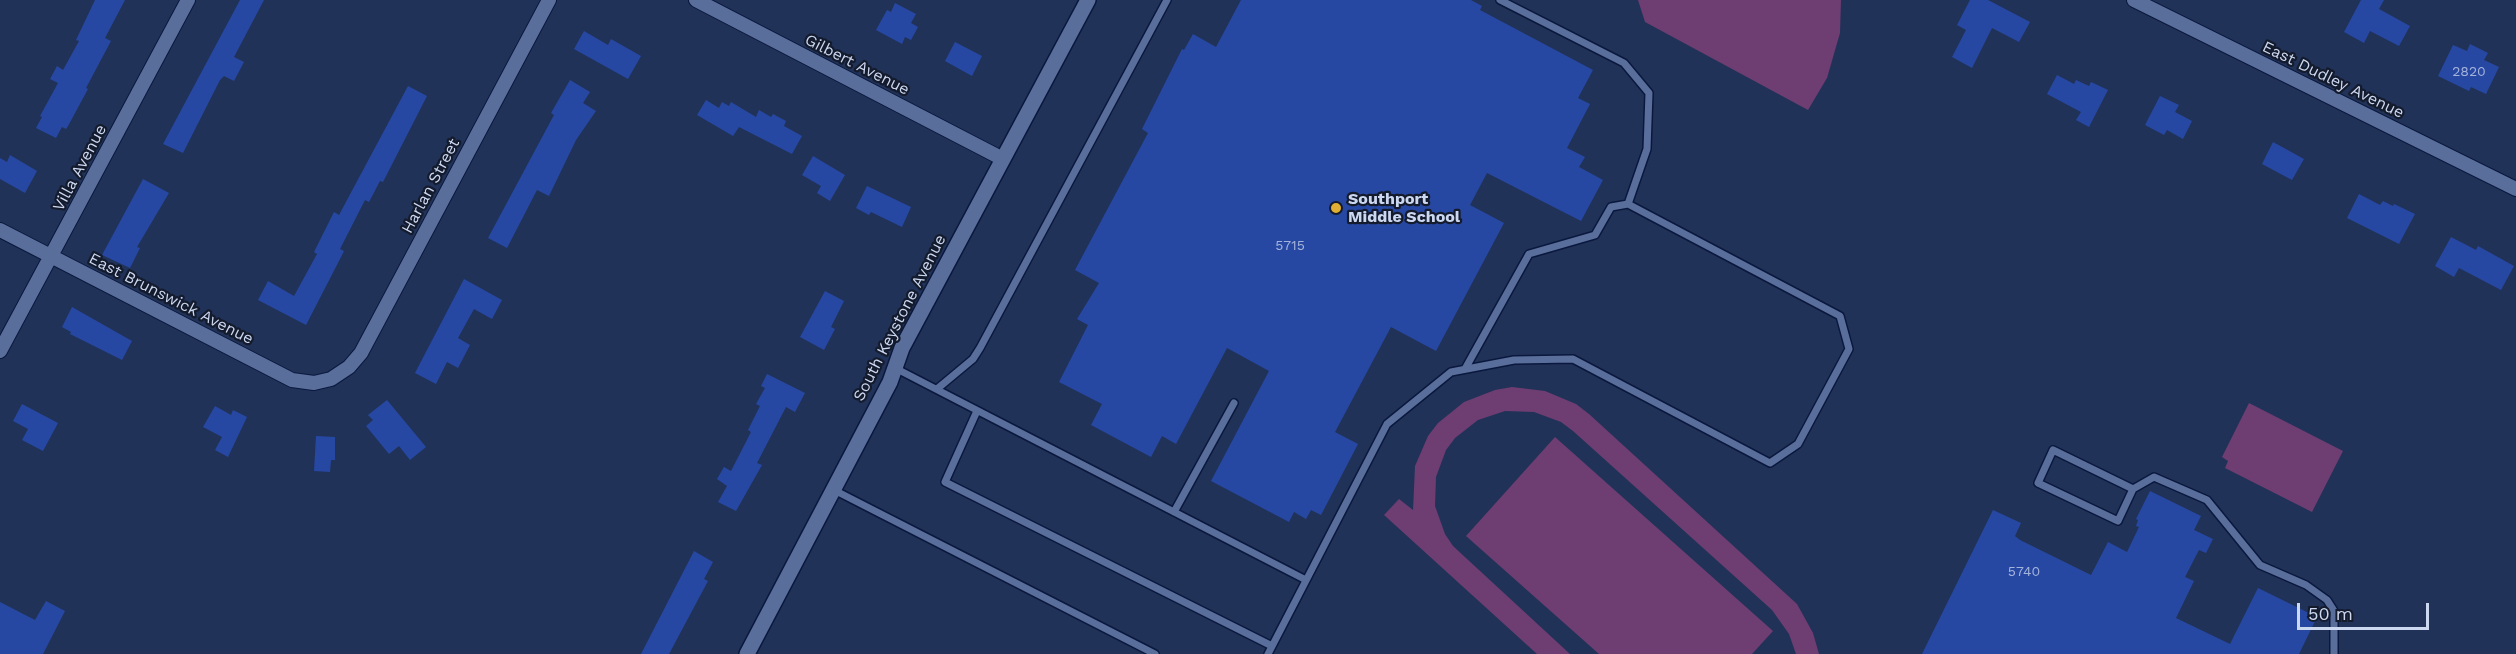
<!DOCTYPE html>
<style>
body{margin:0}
#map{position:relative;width:2516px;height:654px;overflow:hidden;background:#213259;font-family:"Work Sans",sans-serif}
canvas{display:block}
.scale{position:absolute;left:2297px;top:603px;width:132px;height:27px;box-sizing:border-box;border:3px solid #ccd7f0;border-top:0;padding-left:8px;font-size:18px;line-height:21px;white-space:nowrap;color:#ccd7f0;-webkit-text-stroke:4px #131b2d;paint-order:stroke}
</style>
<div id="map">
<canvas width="2516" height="654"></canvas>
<div class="scale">50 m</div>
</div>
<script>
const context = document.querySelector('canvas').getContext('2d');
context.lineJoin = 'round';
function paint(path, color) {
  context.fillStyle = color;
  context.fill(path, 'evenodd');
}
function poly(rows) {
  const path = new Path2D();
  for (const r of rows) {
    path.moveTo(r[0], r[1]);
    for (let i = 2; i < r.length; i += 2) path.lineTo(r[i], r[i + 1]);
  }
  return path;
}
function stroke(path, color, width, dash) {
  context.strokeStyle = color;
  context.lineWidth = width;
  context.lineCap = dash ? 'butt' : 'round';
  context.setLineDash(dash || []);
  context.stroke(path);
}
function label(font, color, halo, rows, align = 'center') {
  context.font = font + ' "Work Sans",sans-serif';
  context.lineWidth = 4.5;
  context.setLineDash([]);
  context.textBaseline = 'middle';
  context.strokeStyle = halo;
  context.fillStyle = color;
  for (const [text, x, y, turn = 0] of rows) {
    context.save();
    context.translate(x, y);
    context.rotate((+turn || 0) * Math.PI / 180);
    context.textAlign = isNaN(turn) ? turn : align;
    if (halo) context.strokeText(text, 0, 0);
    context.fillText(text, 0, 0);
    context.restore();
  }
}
paint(poly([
 [1638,0,1841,0,1840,33,1827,78,1808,110,1645,22],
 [1512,387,1545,391,1576,404,1589,414,1797,604,1813,633,1819,654,1796,654,1789,634,1772,610,1573,431,1561,422,1534,412,1505,411,1478,420,1455,438,1446,450,1436,477,1435,506,1445,534,1453,546,1570,654,1537,654,1384,515,1399,499,1413,510,1415,466,1428,436,1438,423,1464,402,1495,390],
 [2249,403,2343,451,2312,512,2225,468,2228,461,2222,457],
 [1555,437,1773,631,1752,654,1599,654,1466,536]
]), '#6e3d71');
paint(poly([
 [95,0,125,0,105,38,111,41,86,88,88,89,68,126,66,129,62,127,56,138,36,128,42,117,40,116,58,83,50,79,57,66,63,70,79,41,76,40],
 [240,0,264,0,234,57,244,62,234,81,224,76,220,80,183,153,163,144],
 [1241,0,1471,0,1482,6,1480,10,1593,70,1578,98,1590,104,1567,148,1585,157,1579,167,1603,180,1581,221,1487,173,1470,205,1504,223,1436,351,1391,327,1335,432,1358,444,1321,515,1311,510,1306,519,1294,512,1289,522,1211,481,1269,371,1227,348,1176,444,1162,436,1151,457,1091,425,1102,404,1059,382,1088,325,1077,319,1099,283,1075,270,1148,133,1142,129,1182,49,1184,50,1193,34,1216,47],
 [1970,0,1988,0,2030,22,2019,42,1992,28,1972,68,1952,57,1966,30,1957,25],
 [2361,0,2384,0,2379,9,2410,26,2399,46,2370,31,2364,43,2344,32],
 [895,3,916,14,911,23,918,27,911,40,905,37,902,44,876,30,887,10,891,12],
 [584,31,608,45,611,39,641,56,628,79,574,49],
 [955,42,982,56,972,76,945,61],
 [2470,44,2488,53,2484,60,2499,67,2486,94,2471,87,2469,91,2438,76,2453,45,2467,51],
 [2057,75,2074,84,2076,80,2089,86,2091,82,2108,90,2089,127,2076,120,2081,112,2047,94],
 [570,80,590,92,583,103,596,111,576,140,549,196,537,190,507,248,488,238,554,115,551,113],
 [408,86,427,96,383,182,380,181,369,202,365,200,340,249,344,251,340,259,306,325,258,300,268,281,294,296,317,254,314,252,334,212,339,215],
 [2160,96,2179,105,2175,112,2192,121,2183,139,2167,130,2164,135,2145,125],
 [706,100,719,108,722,102,729,106,731,102,756,117,759,110,771,117,773,114,786,121,784,126,802,136,792,154,739,127,733,136,697,115],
 [2273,142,2304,159,2292,180,2262,164],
 [10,155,37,171,25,193,0,179,0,158,7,162],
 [813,156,845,175,830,201,817,193,821,186,802,175],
 [143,179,169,193,137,247,140,248,130,268,102,255],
 [867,186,911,207,902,227,871,212,869,215,856,208],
 [2359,194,2380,205,2383,201,2393,206,2394,204,2415,214,2399,244,2347,218],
 [2451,237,2476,250,2478,246,2514,266,2501,290,2459,268,2454,277,2435,266],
 [464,279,502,300,492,319,474,309,458,338,470,345,458,368,447,362,436,384,415,373],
 [825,291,844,301,831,327,835,329,824,350,800,337],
 [72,307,132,341,122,360,70,334,71,332,62,327],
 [767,374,805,393,795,412,786,407,757,463,762,465,736,511,718,502,727,486,717,479,724,467,731,471,751,432,748,430,760,406,756,404,765,388,761,386],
 [387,400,426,447,410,460,399,446,389,454,366,426,373,420,368,415],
 [22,404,58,423,43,451,22,440,28,429,13,421],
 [215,406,231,415,233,410,247,417,228,457,215,450,222,437,203,427],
 [316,436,335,437,335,460,331,460,330,472,314,471],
 [2150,491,2201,516,2194,530,2213,539,2206,553,2199,550,2185,577,2194,581,2176,618,2230,644,2258,588,2317,617,2299,654,1922,654,1993,510,2021,523,2015,536,2020,540,2091,575,2108,542,2127,552,2139,527,2136,526,2138,520,2136,519],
 [694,551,713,562,704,579,708,581,669,654,641,654],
 [46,601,65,611,43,654,0,654,0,602,35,620]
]), '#2748a2');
const service = poly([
 [895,368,1306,580],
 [1465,369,1529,254,1595,235,1611,207,1628,204],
 [937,389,973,359,980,348,1167,0],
 [977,411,945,482,1272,646],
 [832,489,1155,654],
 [2133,489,2053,450,2038,483,2118,521,2133,489,2154,477,2207,500,2260,565,2306,585,2327,600,2334,611,2334,654],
 [1174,512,1234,403],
 [1268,654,1387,424,1451,372,1514,360,1573,359,1770,463,1798,444,1849,349,1840,316,1628,204,1647,149,1649,93,1624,63,1500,0]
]);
const minor = poly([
 [696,0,1003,159],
 [2134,0,2516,189],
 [0,230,292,380,314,383,331,379,349,367,361,353,549,0],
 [0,351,188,0]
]);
const secondary = poly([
 [747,654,890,382,902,348,1088,0]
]);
stroke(service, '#0a183d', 10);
stroke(minor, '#0a183d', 16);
stroke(secondary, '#0a183d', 18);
stroke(service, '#5a6e9b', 7);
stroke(minor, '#5a6e9b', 14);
stroke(secondary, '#5a6e9b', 15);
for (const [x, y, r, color] of [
 [1336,208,6,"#e1af34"]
]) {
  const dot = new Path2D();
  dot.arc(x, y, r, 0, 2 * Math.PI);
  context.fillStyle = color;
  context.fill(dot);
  stroke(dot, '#131b2d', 2);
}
label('14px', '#a3b3dc', null, [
 ["2820",2469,72],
 ["5715",1290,246],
 ["5740",2024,572]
]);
label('16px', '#ccd7f0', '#131b2d', [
 ["Gilbert Avenue",857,65,27],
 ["East Dudley Avenue",2333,80,26],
 ["Villa Avenue",80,168,-62],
 ["Harlan Street",431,186,-62],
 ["East Brunswick Avenue",171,299,27],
 ["South Keystone Avenue",900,318,-63]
]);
label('bold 16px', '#ccd7f0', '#131b2d', [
 ["Southport",1348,199],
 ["Middle School",1348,217]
], 'left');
</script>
